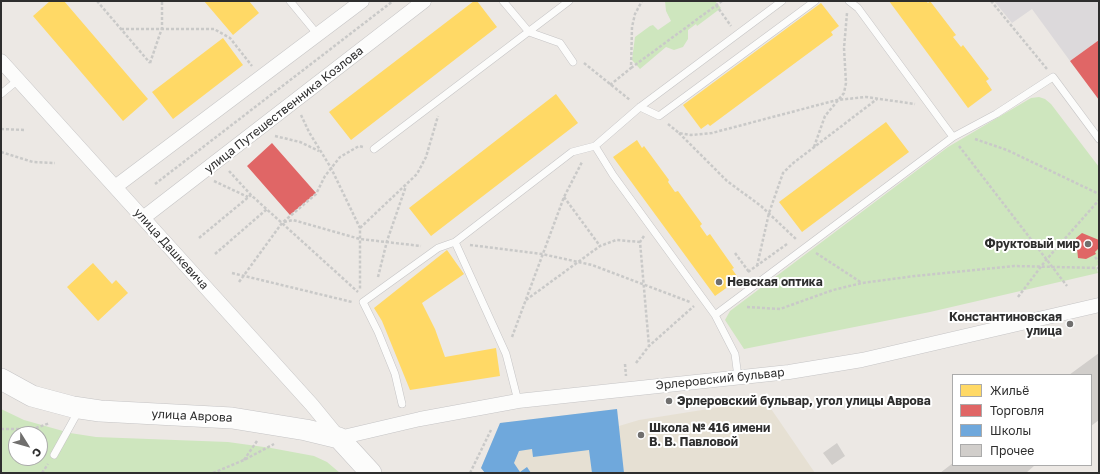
<!DOCTYPE html>
<meta charset="utf-8">
<style>
body{margin:0}
#map{position:relative;width:1100px;height:474px;overflow:hidden;background:#ece8e4;font-family:"Golos Text",sans-serif}
canvas{display:block}
.frame{position:absolute;inset:0;border:2px solid #2e2e2e;pointer-events:none}
.legend{position:absolute;left:952px;top:374px;width:140px;height:92px;box-sizing:border-box;background:#fff;border:1px solid #ababab;margin:0;padding:5px 7px;list-style:none;font-size:12px;color:#2e2e2e}
.legend li{display:flex;align-items:center;gap:8px;height:20px}
.legend b{width:20px;border:1px solid #ababab}
.north{position:absolute;left:8px;top:426px;width:40px;height:40px;box-sizing:border-box;background:#fff;border:1px solid #ababab;border-radius:50%;rotate:127deg;font-size:11px;font-weight:700;line-height:16px;text-align:center;color:#2e2e2e}
.north::after{content:'';display:block;margin:auto;width:14px;height:18px;background:#706f6e;clip-path:polygon(50% 0,100% 100%,50% 72%,0 100%)}
</style>
<div id="map">
<canvas width="1100" height="474"></canvas>
<div class="frame"></div>
<ul class="legend">
<li><b style="height:11px;background:#ffd966"></b>Жильё</li>
<li><b style="height:11px;background:#e06666"></b>Торговля</li>
<li><b style="height:11px;background:#6fa8dc"></b>Школы</li>
<li><b style="height:11px;background:#d1cecb"></b>Прочее</li>
</ul>
<div class="north">С</div>
</div>
<script>
const context = document.querySelector('canvas').getContext('2d');
context.lineJoin = 'round';
function paint(path, color) {
  context.fillStyle = color;
  context.fill(path, 'evenodd');
}
function poly(rows) {
  const path = new Path2D();
  for (const r of rows) {
    path.moveTo(r[0], r[1]);
    for (let i = 2; i < r.length; i += 2) path.lineTo(r[i], r[i + 1]);
  }
  return path;
}
function stroke(path, color, width, dash) {
  context.strokeStyle = color;
  context.lineWidth = width;
  context.lineCap = dash ? 'butt' : 'round';
  context.setLineDash(dash || []);
  context.stroke(path);
}
function label(font, color, halo, rows, align = 'center') {
  context.font = font + ' "Golos Text",sans-serif';
  context.lineWidth = 4;
  context.setLineDash([]);
  context.textBaseline = 'middle';
  context.strokeStyle = halo;
  context.fillStyle = color;
  for (const [text, x, y, turn = 0] of rows) {
    context.save();
    context.translate(x, y);
    context.rotate((+turn || 0) * Math.PI / 180);
    context.textAlign = isNaN(turn) ? turn : align;
    if (halo) context.strokeText(text, 0, 0);
    context.fillText(text, 0, 0);
    context.restore();
  }
}
paint(poly([
 [994,1,1099,1,1099,40,1070,61,1032,9,1012,23]
]), '#dcd9db');
paint(poly([
 [765,400,815,473,485,473,481,468,500,423,617,409,619,426,639,420]
]), '#e6e0d3');
paint(poly([
 [665,1,715,1,721,8,697,26,696,24,688,30,688,39,683,47,674,50,666,47,640,69,632,60,635,37,650,26,653,25,658,30,671,21,666,11],
 [1039,97,1045,99,1051,104,1099,167,1099,265,1096,266,1098,273,930,312,744,349,725,320,730,311,948,147,1031,98],
 [1,409,24,420,70,433,96,437,228,442,271,448,314,456,327,462,340,473,1,473],
 [16,434,40,434,40,458,16,458]
]), '#cee6be');
paint(poly([
 [50,1,64,1,148,99,123,121,33,16],
 [204,1,249,1,259,13,233,35],
 [474,1,477,1,497,27,351,140,329,112],
 [889,1,926,1,928,3,930,1,956,35,953,37,961,47,963,45,989,79,986,81,992,90,968,108],
 [821,3,839,26,831,32,833,35,710,126,708,124,701,129,683,105],
 [223,38,243,65,173,119,152,92],
 [556,94,578,123,431,236,409,208],
 [886,122,909,152,802,232,779,202],
 [637,140,642,148,644,146,669,180,668,182,675,192,678,191,702,224,700,226,707,236,710,234,734,268,732,269,739,279,715,296,613,157],
 [447,250,464,274,422,303,435,329,445,357,496,348,500,376,410,390,382,321,374,308],
 [93,263,112,284,116,280,128,293,98,321,67,287]
]), '#ffd966');
paint(poly([
 [1099,40,1099,100,1070,61],
 [272,143,316,193,290,215,247,166],
 [1082,233,1099,240,1099,248,1095,252,1096,254,1086,259,1078,258,1076,238]
]), '#e06666');
paint(poly([
 [617,409,624,473,592,473,589,450,533,457,532,449,519,451,514,463,520,472,527,467,531,473,485,473,481,468,500,423]
]), '#6fa8dc');
paint(poly([
 [1099,353,1099,420,1091,426,1091,375,1069,375],
 [837,443,845,456,832,465,823,453],
 [953,463,953,465,1035,465,1026,473,940,473]
]), '#d1cecb');
const lane = poly([
 [290,1,318,35],
 [503,1,529,32,560,43,573,62],
 [849,1,858,8,953,137,996,114,1053,77,1099,139],
 [1,94,18,80],
 [640,107,659,116,815,1],
 [374,149,569,1],
 [715,315,613,175,595,146,640,107,782,1],
 [738,377,735,354,715,315,953,137],
 [518,401,506,354,455,242,572,152,595,146],
 [402,404,395,374,378,332,363,302,438,248,455,242],
 [54,455,79,410]
]);
const street = poly([
 [1,61,312,405,339,438,420,419,518,401,789,372,862,360,1099,305],
 [115,187,362,1],
 [143,218,424,1]
]);
const secondary = poly([
 [1,379,32,396,73,407,100,411,232,418,306,430,339,438,371,473]
]);
stroke(lane, '#c5c4c5', 8);
stroke(street, '#c5c4c5', 15);
stroke(secondary, '#c5c4c5', 22);
stroke(poly([
 [97,1,150,63],
 [991,1,1047,69],
 [716,5,731,26],
 [121,29,214,29,230,38,252,66],
 [150,63,162,28,162,1],
 [584,63,630,100],
 [631,68,722,1],
 [610,85,631,68,632,27,635,14,642,1],
 [301,115,309,132,331,168,360,228,360,290],
 [668,124,679,133,691,135,712,133,837,100,866,97,915,104],
 [1,129,25,130],
 [679,133,727,181,761,206,797,240],
 [275,136,300,142,319,151],
 [975,139,1007,150,1099,194],
 [959,146,1067,286],
 [814,147,825,116,844,93,846,83,844,48,847,13],
 [1,152,33,162,55,163],
 [229,171,251,195,358,292],
 [214,181,248,197],
 [155,184,393,1],
 [564,197,600,246],
 [284,222,293,220,360,239,421,246],
 [360,228,417,174,426,157,438,116],
 [644,236,640,242,649,346],
 [199,238,251,195],
 [470,245,542,254,592,265,690,302],
 [735,253,749,272],
 [816,253,862,283],
 [215,254,267,209],
 [1095,257,1099,262],
 [757,266,769,213,783,173,792,164,877,99],
 [748,272,787,244],
 [232,273,352,302],
 [378,277,387,241,406,186],
 [239,282,282,223,316,194,325,176,340,157,359,146,363,147],
 [1018,297,1046,260,1099,200],
 [526,300,600,246,616,240,640,242],
 [747,307,780,309,833,290,862,283,915,276,1014,266,1099,268],
 [512,337,564,197,582,162],
 [636,363,649,346,694,306],
 [625,364,626,376],
 [1,429,33,429,50,423],
 [244,460,257,441],
 [42,473,48,464],
 [213,473,244,460,274,444],
 [470,473,491,430]
]), '#c9c9c8', 2.5, [3, 2]);
stroke(lane, '#fcfcfb', 7);
stroke(street, '#fcfcfb', 14);
stroke(secondary, '#fcfcfb', 21);
for (const [x, y, r, color] of [
 [1088,244,4,"#706f6e"],
 [719,282,4,"#706f6e"],
 [1070,324,4,"#706f6e"],
 [669,401,4,"#706f6e"],
 [641,435,4,"#706f6e"]
]) {
  const dot = new Path2D();
  dot.arc(x, y, r, 0, 2 * Math.PI);
  context.fillStyle = color;
  context.fill(dot);
  stroke(dot, '#fff', 1.5);
}
label('12px', '#2e2e2e', '#fff', [
 ["улица Путешественника Козлова",284,110,-38],
 ["улица Дашкевича",171,249,48],
 ["Эрлеровский бульвар",720,379,-6],
 ["улица Аврова",192,416,3]
]);
label('bold 12px', '#2e2e2e', '#fff', [
 ["Фруктовый мир",1080,244,"right"],
 ["Невская оптика",727,282],
 ["Константиновская",1062,317,"right"],
 ["улица",1062,331,"right"],
 ["Эрлеровский бульвар, угол улицы Аврова",677,401],
 ["Школа № 416 имени",649,428],
 ["В. В. Павловой",649,442]
], 'left');
</script>
